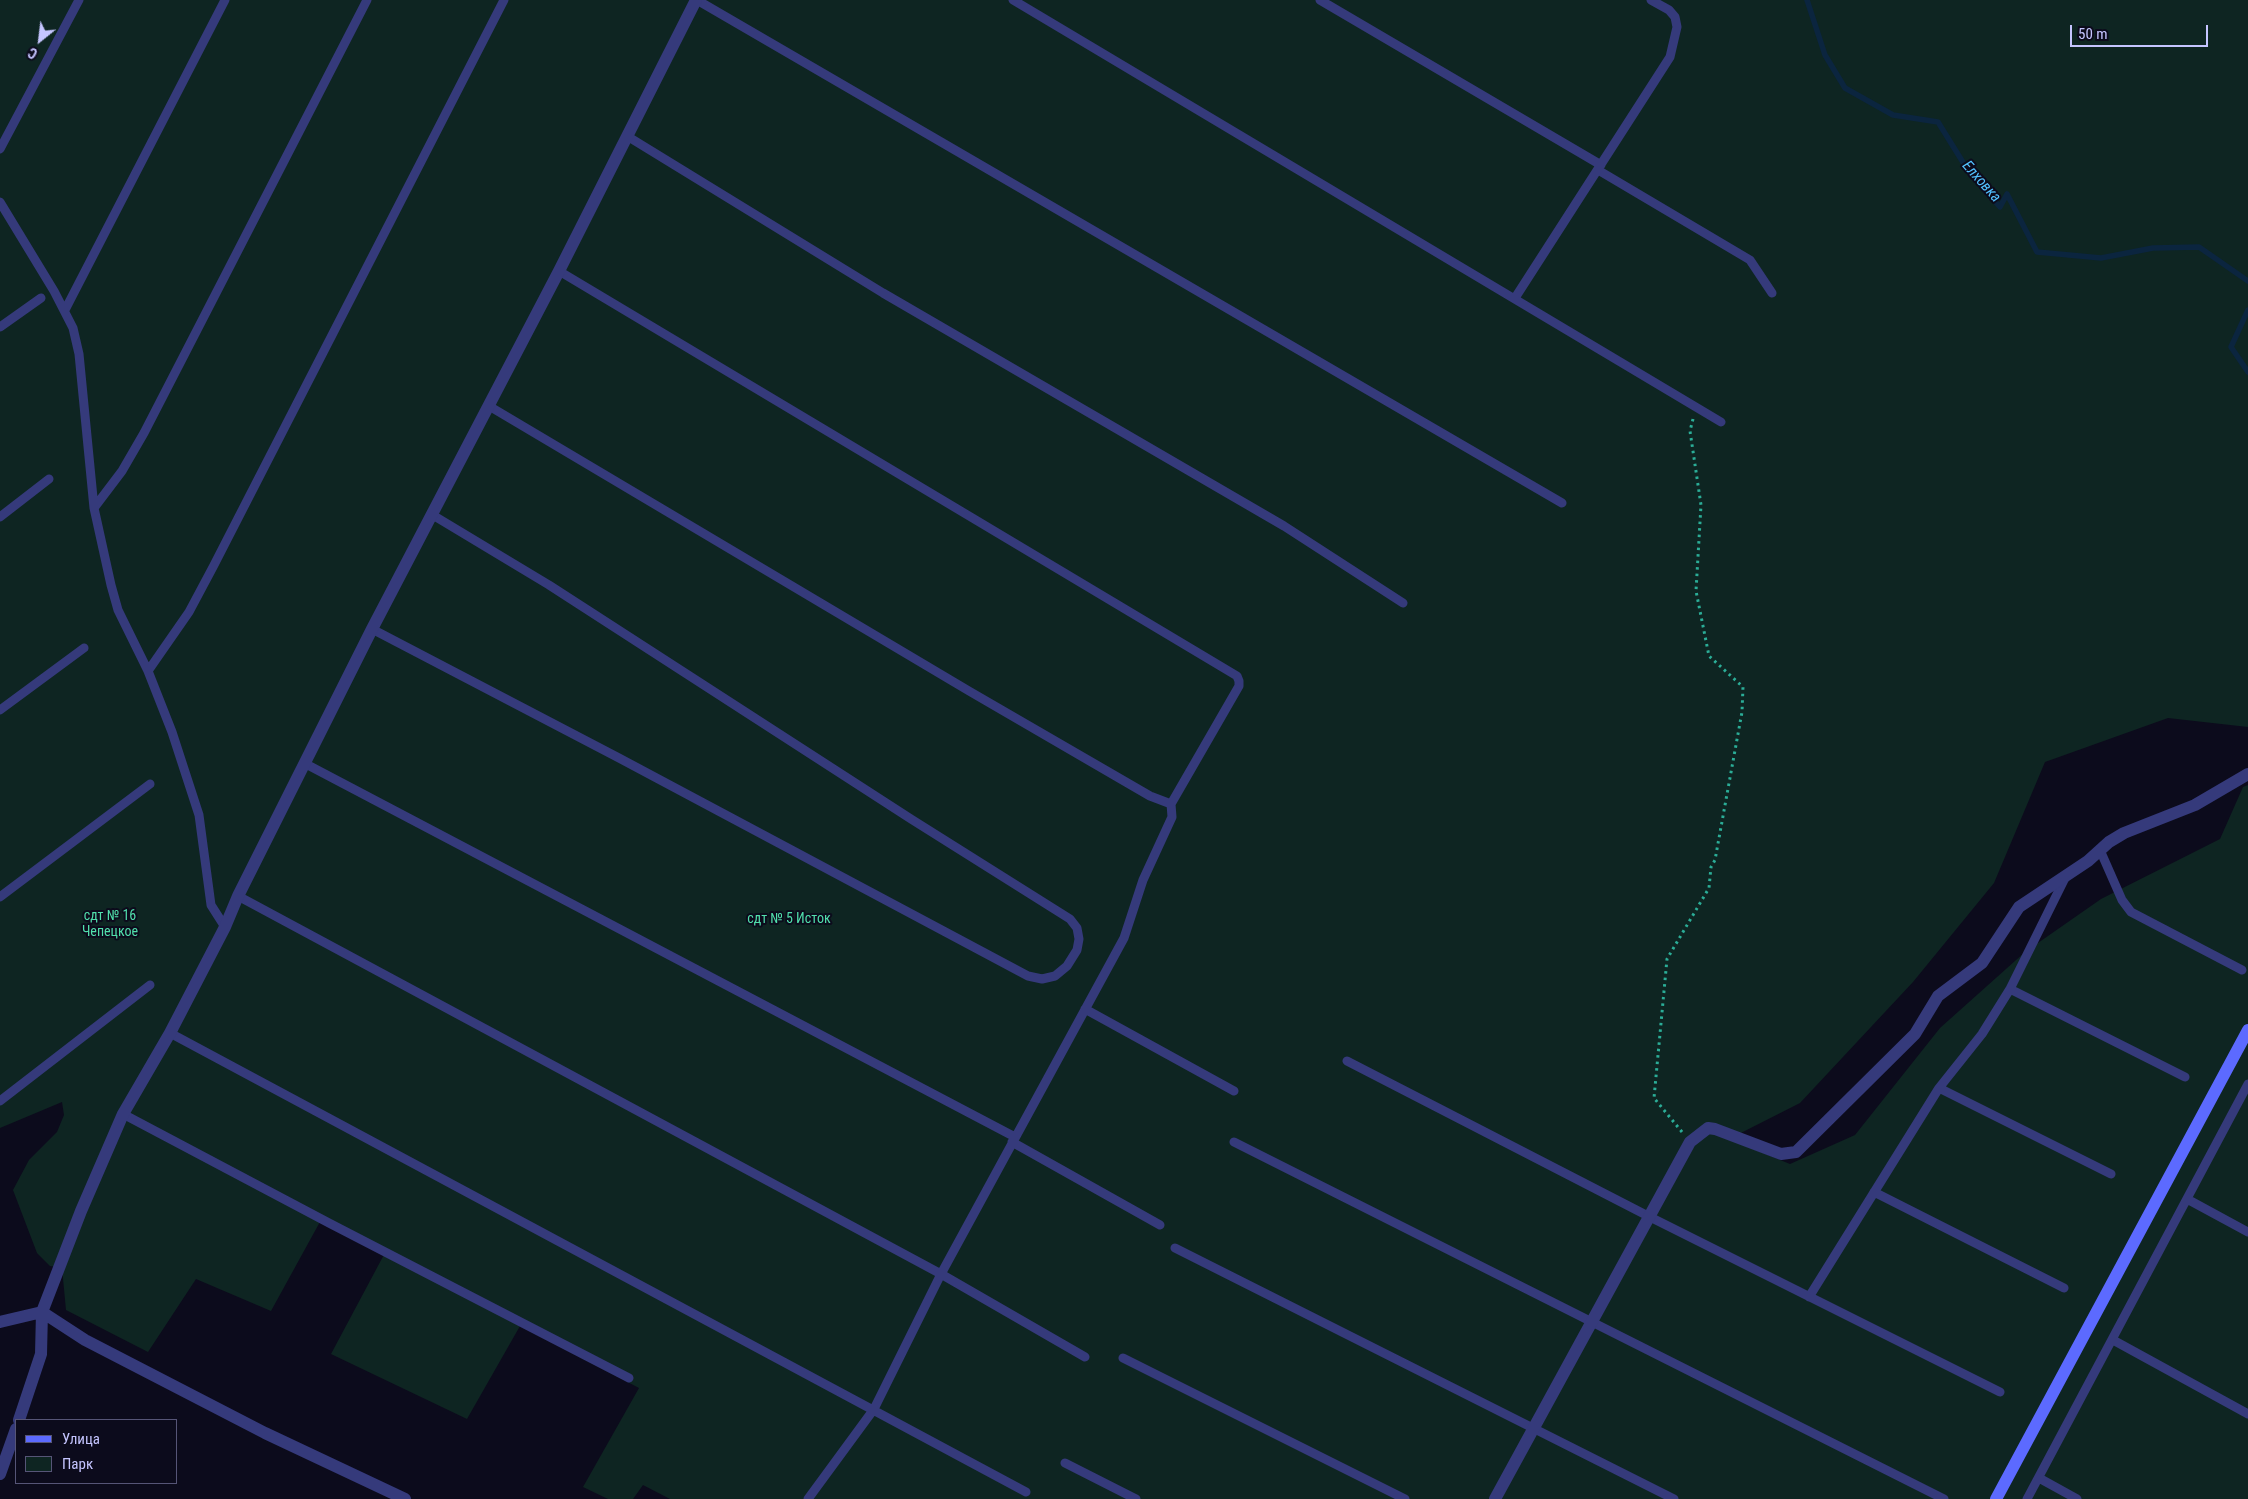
<!DOCTYPE html>
<meta charset="utf-8">
<style>
body{margin:0}
#map{position:relative;width:2248px;height:1499px;overflow:hidden;background:#0c0b1c;font-family:"Roboto Condensed",sans-serif}
canvas{display:block}
.legend{position:absolute;left:15px;top:1419px;width:162px;height:65px;box-sizing:border-box;background:#0c0b1c;border:1px solid #565577;margin:0;padding:6px 9px;list-style:none;font-size:15px;color:#c5c5ff}
.legend li{display:flex;align-items:center;gap:10px;height:25px}
.legend b{width:25px;border:1px solid #565577}
.north{position:absolute;left:15px;top:15px;width:50px;height:50px;-webkit-text-stroke:4px #0c0b1c;paint-order:stroke;rotate:209deg;font-size:14px;font-weight:700;line-height:20px;text-align:center;color:#c5c5ff}
.north::after{content:'';display:block;margin:auto;width:18px;height:22px;background:#c5c5ff;clip-path:polygon(50% 0,100% 100%,50% 72%,0 100%)}
.scale{position:absolute;left:2070px;top:25px;width:138px;height:22px;box-sizing:border-box;border:2px solid #c5c5ff;border-top:0;padding-left:6px;font-size:15px;line-height:18px;white-space:nowrap;color:#c5c5ff;-webkit-text-stroke:4px #0c0b1c;paint-order:stroke}
</style>
<div id="map">
<canvas width="2248" height="1499"></canvas>
<ul class="legend">
<li><b style="height:6px;background:#5c6aff"></b>Улица</li>
<li><b style="height:14px;background:#0e2522"></b>Парк</li>
</ul>
<div class="north">С</div>
<div class="scale">50 m</div>
</div>
<script>
const context = document.querySelector('canvas').getContext('2d');
context.lineJoin = 'round';
function paint(path, color) {
  context.fillStyle = color;
  context.fill(path, 'evenodd');
}
function poly(rows) {
  const path = new Path2D();
  for (const r of rows) {
    path.moveTo(r[0], r[1]);
    for (let i = 2; i < r.length; i += 2) path.lineTo(r[i], r[i + 1]);
  }
  return path;
}
function stroke(path, color, width, dash) {
  context.strokeStyle = color;
  context.lineWidth = width;
  context.lineCap = dash ? 'butt' : 'round';
  context.setLineDash(dash || []);
  context.stroke(path);
}
function label(font, color, halo, rows, align = 'center') {
  context.font = font + ' "Roboto Condensed",sans-serif';
  context.lineWidth = 4;
  context.setLineDash([]);
  context.textBaseline = 'middle';
  context.strokeStyle = halo;
  context.fillStyle = color;
  for (const [text, x, y, turn = 0] of rows) {
    context.save();
    context.translate(x, y);
    context.rotate((+turn || 0) * Math.PI / 180);
    context.textAlign = isNaN(turn) ? turn : align;
    if (halo) context.strokeText(text, 0, 0);
    context.fillText(text, 0, 0);
    context.restore();
  }
}
paint(poly([
 [0,0,2248,0,2248,727,2168,718,2045,762,1994,883,1913,982,1800,1103,1729,1139,1790,1164,1855,1135,1940,1028,2025,952,2101,899,2220,839,2243,787,2248,785,2248,1499,670,1499,643,1485,633,1499,608,1499,583,1487,639,1388,520,1326,467,1419,331,1354,387,1249,321,1220,271,1311,196,1279,148,1352,66,1310,62,1268,50,1266,37,1253,13,1190,29,1160,57,1132,64,1115,62,1102,0,1128]
]), '#0e2522');
stroke(poly([
 [1807,0,1825,55,1845,88,1893,115,1938,122,1969,172,2000,207,2007,194,2037,252,2101,258,2153,248,2199,247,2248,281],
 [2248,310,2231,347,2248,372]
]), '#0b253f', 5.5);
stroke(poly([
 [1682,1132,1654,1098,1667,959,1709,888,1711,867,1715,860,1742,712,1743,687,1709,656,1696,591,1701,505,1690,431,1693,419]
]), '#2bad97', 3, [2.5, 4]);
stroke(poly([
 [697,0,1562,503],
 [1013,0,1721,422],
 [1320,0,1601,165],
 [627,136,883,293,1284,526,1403,603],
 [0,149,79,0],
 [1598,170,1750,260,1772,293],
 [0,202,54,291,73,328,79,354,94,508,111,585,118,610,148,671,172,732,199,815,211,905,225,927],
 [559,271,1237,676,1239,681,1239,686,1171,804,1172,817,1143,880,1124,938,941,1274,874,1409,808,1499],
 [1515,298,1670,57,1677,27,1675,17,1669,10,1651,0],
 [65,310,225,0],
 [0,327,41,298],
 [489,406,969,691,1150,796,1171,804],
 [94,508,122,471,144,433,367,0],
 [0,517,49,479],
 [372,629,619,758,1028,976,1042,979,1055,976,1067,966,1077,950,1079,939,1077,928,1070,919,911,819,549,585,431,514],
 [148,671,189,612,213,567,504,0],
 [0,710,84,648],
 [304,763,1015,1137],
 [2100,850,2122,900,2131,912,2242,970],
 [238,896,941,1274,1085,1357],
 [0,897,150,784],
 [2010,989,2065,878],
 [1085,1009,1234,1091],
 [170,1033,1026,1492],
 [1347,1061,1650,1217,2000,1392],
 [1939,1088,2111,1174],
 [0,1101,150,985],
 [123,1114,329,1223,629,1378],
 [1012,1142,1160,1225],
 [1234,1142,1944,1499],
 [1874,1192,2064,1288],
 [2187,1199,2248,1232],
 [1175,1248,1674,1499],
 [1809,1297,1939,1088,1982,1034,2010,989,2185,1077],
 [2113,1340,2248,1414],
 [1123,1358,1405,1499],
 [1065,1463,1136,1499],
 [2039,1478,2077,1499],
 [2027,1499,2248,1084]
]), '#353a7b', 9);
stroke(poly([
 [0,1322,42,1312,85,1340,265,1433,405,1499],
 [19,1420,41,1354,42,1312,81,1211,123,1114,170,1033,225,927,238,896,372,629,559,271,696,0],
 [0,1474,16,1429],
 [1495,1499,1690,1142,1708,1128,1715,1129,1781,1154,1796,1152,1915,1034,1938,996,1982,963,2019,907,2088,861,2109,842,2124,833,2195,805,2248,774]
]), '#353a7b', 12);
stroke(poly([
 [1996,1499,2248,1030]
]), '#5c6aff', 12);
label('14px', '#51dfac', '#0c0b1c', [
 ["сдт № 16",110,916],
 ["Чепецкое",110,932],
 ["сдт № 5 Исток",789,919]
]);
label('italic 15px', '#53c2ff', '#0c0b1c', [
 ["Елховка",1981,182,48]
]);
</script>
